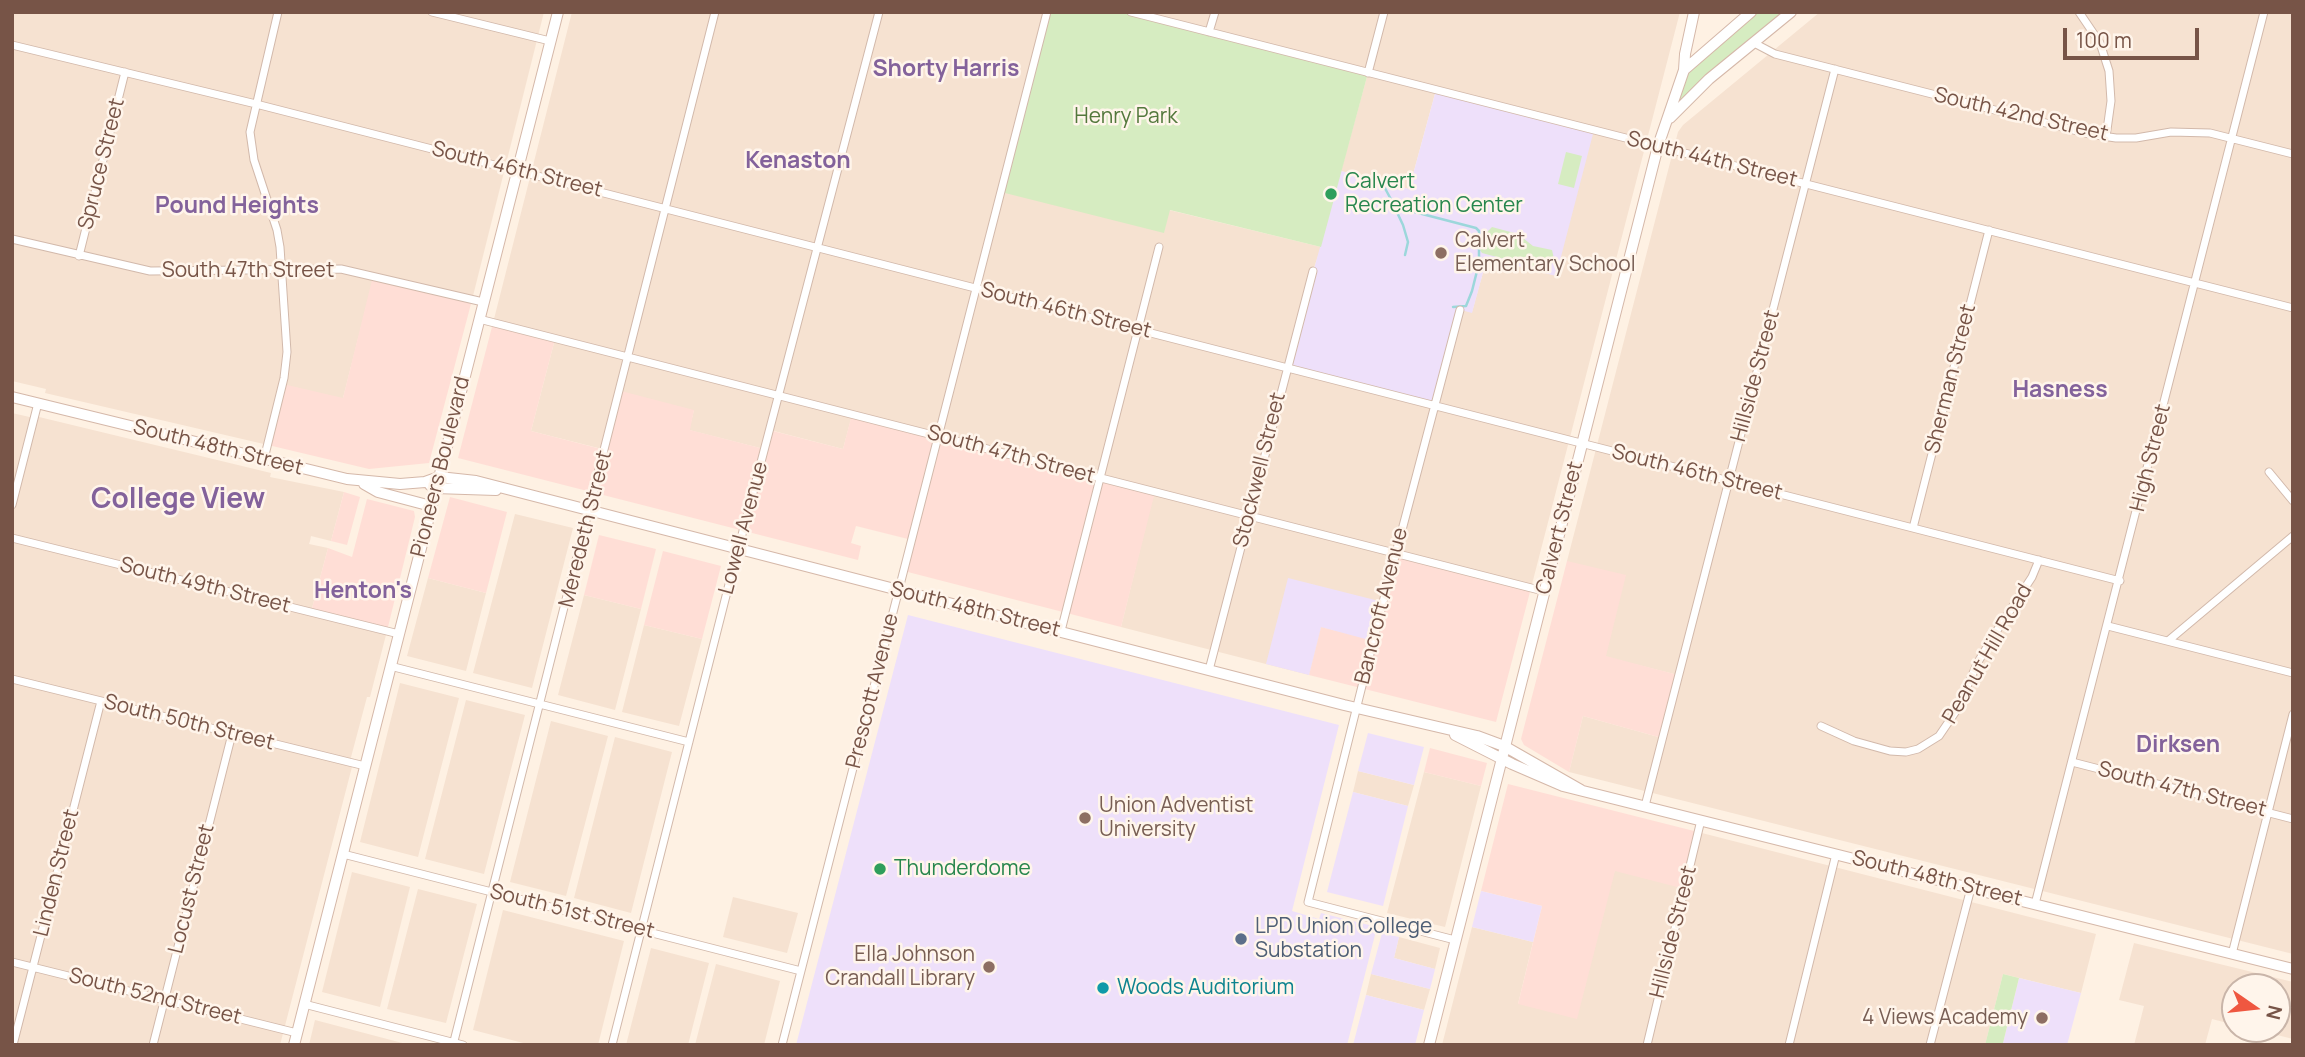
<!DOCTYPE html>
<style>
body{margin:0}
#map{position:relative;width:2305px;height:1057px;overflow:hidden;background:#fef1e3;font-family:Manrope,sans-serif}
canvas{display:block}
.frame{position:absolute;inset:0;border:14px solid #775447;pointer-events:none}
.north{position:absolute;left:2221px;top:973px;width:70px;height:70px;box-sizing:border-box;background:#fff5eb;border:2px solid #c9b5a9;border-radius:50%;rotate:104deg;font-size:19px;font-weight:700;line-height:28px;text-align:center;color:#775447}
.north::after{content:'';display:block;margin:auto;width:24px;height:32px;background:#ef5740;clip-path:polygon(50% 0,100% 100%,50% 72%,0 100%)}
.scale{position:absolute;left:2063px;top:28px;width:136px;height:32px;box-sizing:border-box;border:4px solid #775447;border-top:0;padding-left:9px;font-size:21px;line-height:24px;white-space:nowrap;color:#775447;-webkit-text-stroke:5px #fff5eb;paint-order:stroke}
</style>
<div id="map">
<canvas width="2305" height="1057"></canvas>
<div class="frame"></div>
<div class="north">N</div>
<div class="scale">100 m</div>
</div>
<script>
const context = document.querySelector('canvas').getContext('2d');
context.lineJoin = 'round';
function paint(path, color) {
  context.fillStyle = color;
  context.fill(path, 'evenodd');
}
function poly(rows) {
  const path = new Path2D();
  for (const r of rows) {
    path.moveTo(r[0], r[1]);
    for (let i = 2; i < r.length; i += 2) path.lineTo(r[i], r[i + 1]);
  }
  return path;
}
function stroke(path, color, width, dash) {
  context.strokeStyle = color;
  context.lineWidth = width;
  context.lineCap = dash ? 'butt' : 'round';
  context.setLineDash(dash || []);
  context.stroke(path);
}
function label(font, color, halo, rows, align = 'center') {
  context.font = font + ' Manrope,sans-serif';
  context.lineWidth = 5;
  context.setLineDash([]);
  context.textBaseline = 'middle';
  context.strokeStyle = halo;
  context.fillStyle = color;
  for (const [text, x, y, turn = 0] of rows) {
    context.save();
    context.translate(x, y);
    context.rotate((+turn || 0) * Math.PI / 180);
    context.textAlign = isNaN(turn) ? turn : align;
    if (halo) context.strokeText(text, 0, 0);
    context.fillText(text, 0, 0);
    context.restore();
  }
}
paint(poly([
 [12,12,544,12,472,300,374,276,343,398,268,445,45,393,46,389,12,381],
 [572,12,1047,12,1164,232,1169,210,1321,247,1313,271,1472,312,1487,258,1557,276,1436,90,1409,189,1341,171,1368,73,1131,12,1680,12,1531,588,1373,641,1321,627,1309,675,1121,627,1154,492,852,415,843,449,770,430,764,449,689,430,694,410,606,450,531,431,555,339,493,323],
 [1820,12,2293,12,2293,954,1569,772,1583,716,1662,738,1678,675,1606,657,1567,561,1678,132,1683,125],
 [12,413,34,418,35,416,271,473,270,477,344,492,331,541,311,536,310,541,309,544,328,548,311,612,387,631,370,697,367,697,350,761,353,763,280,1045,12,1045],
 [515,514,573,528,532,688,473,673],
 [428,578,486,593,466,671,407,656],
 [584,595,641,609,615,710,558,695],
 [644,625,702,639,679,726,622,712],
 [400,683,459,698,418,857,360,842],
 [466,700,525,715,484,874,425,859],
 [551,721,608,736,566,896,510,882],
 [615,737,672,752,631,913,574,898],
 [1358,771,1414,785,1408,806,1353,792],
 [1424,772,1481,786,1445,927,1387,913],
 [1698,832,2096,934,2081,993,2003,974,1985,1045,1442,1045,1472,927,1533,942,1518,1004,1615,871],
 [352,872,410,887,380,1007,322,992],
 [418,889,477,904,446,1023,387,1009],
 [733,897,798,913,787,953,723,937],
 [503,910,624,941,598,1045,531,1045,473,1030],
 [1399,937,1440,948,1435,969,1394,958],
 [2134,943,2293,982,2293,1039,2253,1029,2277,1029,2277,987,2235,987,2235,1025,2212,1019,2205,1045,2134,1045,2144,1006,2119,1000],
 [651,948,709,963,688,1045,626,1045],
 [716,964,780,981,764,1045,695,1045],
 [1371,974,1430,989,1424,1010,1366,995],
 [315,1020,410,1045,309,1045]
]), '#f6e2d1');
paint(poly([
 [373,276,472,300,429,463,369,469,268,445,283,384,343,398],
 [493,323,555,339,531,431,605,450,621,391,694,410,690,430,764,449,769,430,843,449,852,414,1155,492,1121,627,904,571,912,540,856,526,851,543,861,546,858,560,458,458],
 [344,492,360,497,347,545,331,541],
 [450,497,507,512,486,593,428,578],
 [367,499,414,511,415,517,387,631,311,612,328,548,352,557],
 [599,535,656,549,641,609,584,595],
 [663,551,721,566,702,639,644,625],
 [1395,554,1531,588,1496,722,1309,675,1321,627,1373,640],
 [1567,561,1626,575,1606,656,1678,675,1662,738,1583,716,1569,772,1524,745,1521,739],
 [1430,748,1487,763,1481,786,1424,772],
 [1508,784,1698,832,1685,889,1615,871,1577,1019,1518,1004,1542,906,1481,891]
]), '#ffded6');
paint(poly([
 [1436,90,1594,130,1556,276,1487,258,1472,313,1461,310,1434,405,1287,367,1341,171,1409,189],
 [1288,578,1383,602,1373,641,1321,627,1309,675,1266,664],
 [908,615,1339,725,1292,911,1319,919,1321,913,1377,927,1347,1045,796,1045],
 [1368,733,1424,747,1414,785,1358,771],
 [1353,792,1408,806,1383,906,1327,892],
 [1481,891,1542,906,1533,942,1472,927],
 [1382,933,1399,937,1394,958,1435,969,1430,989,1371,974],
 [2019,978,2081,993,2067,1045,2003,1043],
 [1366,995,1424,1010,1415,1045,1353,1045]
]), '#eee0fa');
paint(poly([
 [1047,12,1131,12,1368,73,1321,247,1170,210,1164,233,1001,192],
 [1751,12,1791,12,1668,120,1679,80],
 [1566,152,1582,156,1574,188,1558,184],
 [1492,227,1518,234,1533,246,1552,250,1554,259,1550,267,1541,269,1482,253,1480,250,1484,235],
 [2003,974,2019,978,2003,1043,1985,1045]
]), '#d6ecc1');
stroke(poly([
 [1380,179,1394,205,1399,208,1476,228,1479,231,1479,263,1472,291,1466,306,1453,307],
 [1394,206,1403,225,1408,242,1405,255]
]), '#9cd7db', 2.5);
const street = poly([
 [432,12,550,41],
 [1131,12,2293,308],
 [2079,12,2100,43,2109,71,2111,101,2106,137],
 [1209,32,1215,12],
 [1754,43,1775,54,2089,134,2116,138,2136,138,2171,132,2210,133,2293,154],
 [12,45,256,104,2120,581],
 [1368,73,1384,12],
 [12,239,150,271,341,269,483,302],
 [79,256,125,72],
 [479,319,1543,591],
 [264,459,284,378,287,352,280,247,277,230,254,160,250,132,278,12],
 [2269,472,2293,501],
 [12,505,38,403],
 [1913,528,1989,230],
 [12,538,399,634],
 [2108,626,2293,673],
 [1061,631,1159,247],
 [2168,641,2293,536],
 [390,666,689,742],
 [1209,670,1313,271],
 [12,679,365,766],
 [1821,726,1854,741,1890,751,1906,752,1918,749,1939,736,1956,711,1978,662,1996,632,2032,577,2039,560],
 [2072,762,2293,819],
 [1645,806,1835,69],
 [343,854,801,971],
 [2035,904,2264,12],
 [1455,940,1308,902,1383,602,1460,310],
 [2232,954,2293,714],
 [12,962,297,1033],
 [304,1004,463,1045],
 [13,1045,101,701],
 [153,1045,232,734],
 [453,1045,715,12],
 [612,1045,728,588,879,12],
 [782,1045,1047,12],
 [1647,1045,1701,820],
 [1789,1045,1836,854],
 [1930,1045,1971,888]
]);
const secondary = poly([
 [1684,70,1751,12],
 [1670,118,1709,79,1791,12],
 [12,397,347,479,400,484,425,482,439,477,476,481,1344,705,1477,736,1504,746,1581,790],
 [364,484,378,492,431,506],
 [430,485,435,488,496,490],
 [1455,735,1512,764,1563,786,2293,969],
 [294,1045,558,12],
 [1429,1045,1658,146,1684,70,1685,54,1694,12]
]);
stroke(street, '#d2b9ab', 9);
stroke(secondary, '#d5b8a9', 12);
stroke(street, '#fff', 7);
stroke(secondary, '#fff', 10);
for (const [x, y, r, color] of [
 [1331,194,7,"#2e9e5b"],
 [1441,253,7,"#8d6e63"],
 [1085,818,7,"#8d6e63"],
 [880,869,7,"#2e9e5b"],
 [1241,939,7,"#5c6f8a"],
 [989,967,7,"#8d6e63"],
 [1103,988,7,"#0f9aa8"],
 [2042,1018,7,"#8d6e63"]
]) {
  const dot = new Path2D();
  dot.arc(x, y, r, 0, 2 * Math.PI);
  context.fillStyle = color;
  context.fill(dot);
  stroke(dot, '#fff5eb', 2.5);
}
label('21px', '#775447', '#fff5eb', [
 ["South 42nd Street",2021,115,13],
 ["South 44th Street",1712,160,14],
 ["Spruce Street",102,164,-76],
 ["South 46th Street",517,170,14],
 ["South 47th Street",248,271],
 ["South 46th Street",1066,311,14],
 ["Hillside Street",1756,376,-75],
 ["Sherman Street",1951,379,-76],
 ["South 48th Street",218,448,14],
 ["South 47th Street",1011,455,15],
 ["High Street",2151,458,-76],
 ["Pioneers Boulevard",441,467,-76],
 ["Stockwell Street",1260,470,-76],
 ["South 46th Street",1697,473,14],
 ["Lowell Avenue",744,528,-75],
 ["Calvert Street",1560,528,-76],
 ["Meredeth Street",586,529,-76],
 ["South 49th Street",205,586,14],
 ["Bancroft Avenue",1382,606,-76],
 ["South 48th Street",975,610,14],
 ["Peanut Hill Road",1988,654,-60],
 ["Prescott Avenue",873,691,-76],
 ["South 50th Street",189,723,14],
 ["South 47th Street",2182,790,14],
 ["Linden Street",57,873,-76],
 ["South 48th Street",1937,879,14],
 ["Locust Street",192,889,-76],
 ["South 51st Street",572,912,14],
 ["Hillside Street",1674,932,-76],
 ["South 52nd Street",155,997,14]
]);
label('21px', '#53783c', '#fff5eb', [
 ["Henry Park",1126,117]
]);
label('21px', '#27864d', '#fff5eb', [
 ["Calvert",1345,182],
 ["Recreation Center",1345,206],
 ["Thunderdome",894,869]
], 'left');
label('21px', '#785e54', '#fff5eb', [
 ["Calvert",1455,241],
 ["Elementary School",1455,265],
 ["Union Adventist",1099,806],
 ["University",1099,830],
 ["Ella Johnson",975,955,"right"],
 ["Crandall Library",975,979,"right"],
 ["4 Views Academy",2028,1018,"right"]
], 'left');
label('21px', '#4e5e75', '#fff5eb', [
 ["LPD Union College",1255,927],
 ["Substation",1255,951]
], 'left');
label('21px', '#0d838f', '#fff5eb', [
 ["Woods Auditorium",1117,988]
], 'left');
label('bold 23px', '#83629b', '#fff5eb', [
 ["Shorty Harris",946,70],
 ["Kenaston",798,162],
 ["Pound Heights",237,207],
 ["Hasness",2060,391],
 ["Henton's",363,592],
 ["Dirksen",2178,746]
]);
label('bold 28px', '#83629b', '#fff5eb', [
 ["College View",178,500]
]);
</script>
